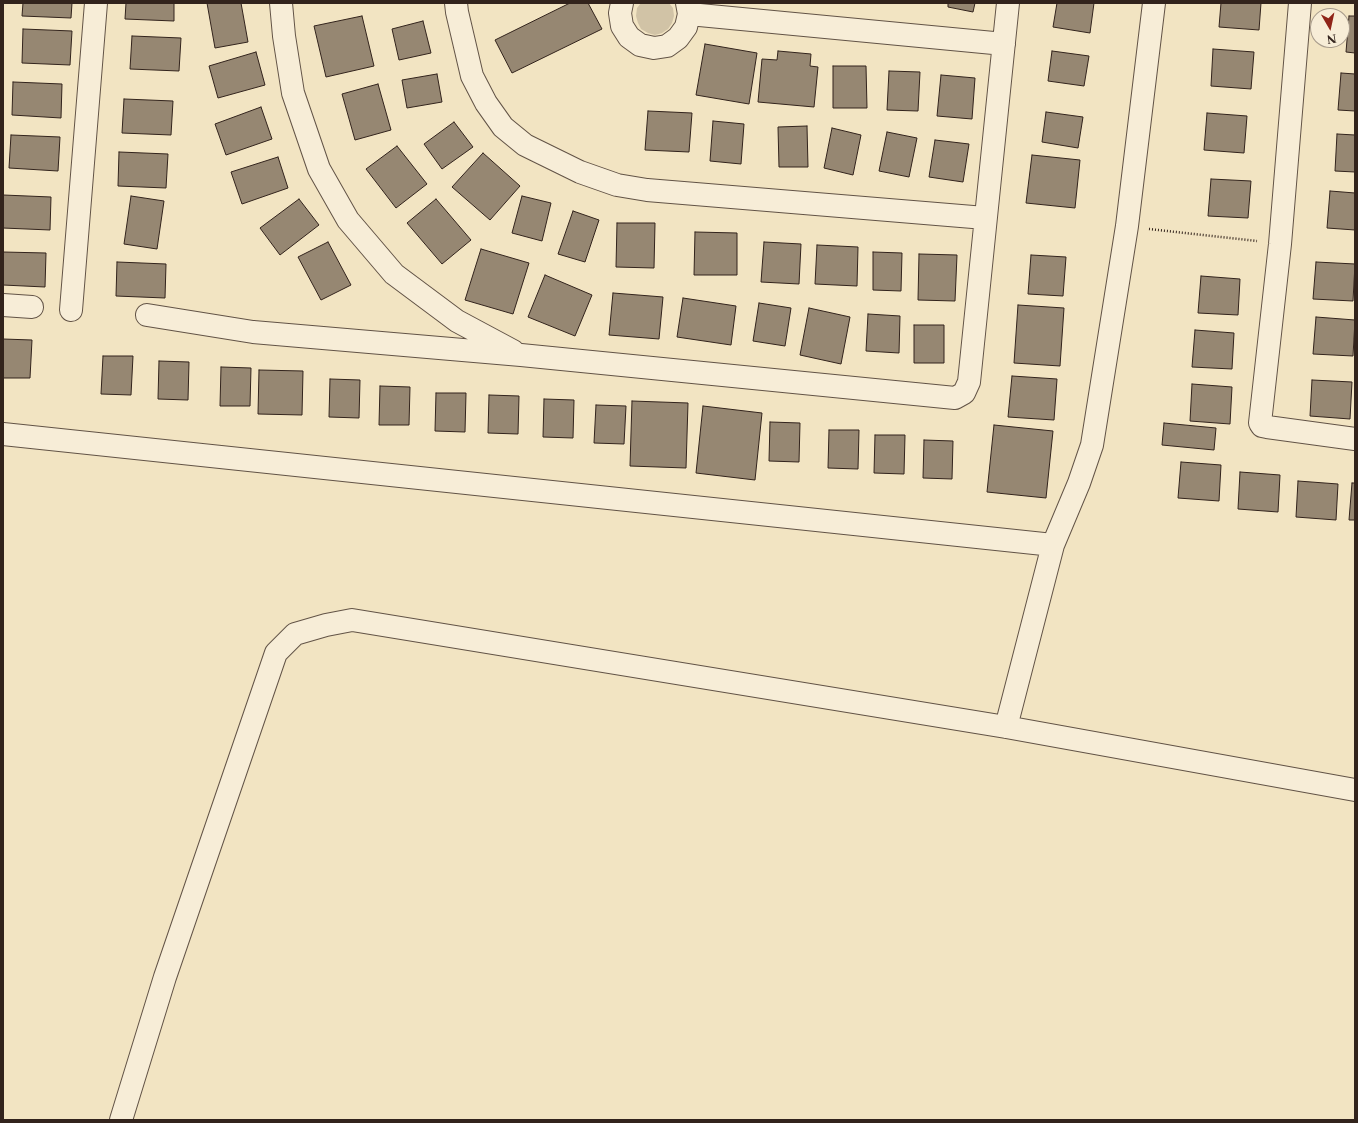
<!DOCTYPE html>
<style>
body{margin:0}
#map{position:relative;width:1358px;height:1123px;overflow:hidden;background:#f2e4c2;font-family:"Libre Caslon Text",serif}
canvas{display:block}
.frame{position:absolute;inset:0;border:4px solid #32231c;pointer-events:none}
.north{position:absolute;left:1310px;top:8px;width:40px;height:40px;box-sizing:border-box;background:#f7edd7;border:1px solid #a89c8c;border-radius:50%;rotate:171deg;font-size:11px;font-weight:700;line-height:16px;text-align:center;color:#32231c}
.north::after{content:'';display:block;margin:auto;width:14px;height:18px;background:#8f2418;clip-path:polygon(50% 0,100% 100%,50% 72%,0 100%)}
</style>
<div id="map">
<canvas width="1358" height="1123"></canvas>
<div class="frame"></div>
<div class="north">N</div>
</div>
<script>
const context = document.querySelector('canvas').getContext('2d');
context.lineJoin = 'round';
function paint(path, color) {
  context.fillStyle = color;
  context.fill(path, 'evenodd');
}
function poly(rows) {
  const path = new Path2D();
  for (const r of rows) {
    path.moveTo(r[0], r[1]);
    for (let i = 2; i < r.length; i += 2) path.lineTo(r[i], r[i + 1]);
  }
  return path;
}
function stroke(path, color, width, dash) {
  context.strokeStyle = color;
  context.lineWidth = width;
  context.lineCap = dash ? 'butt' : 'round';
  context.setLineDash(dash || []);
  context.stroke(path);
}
paint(poly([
 [641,3,669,3,673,8,674,16,672,23,668,29,662,33,655,35,648,33,641,29,638,23,636,16,637,8]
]), '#d1c3a6');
const building = poly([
 [23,3,72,3,71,18,22,16,23,3],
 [126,3,174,3,174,21,125,19,126,3],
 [207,3,241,3,248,42,215,48,207,3],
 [570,3,588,3,602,29,512,73,495,40,570,3],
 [948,3,975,3,973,12,948,7,948,3],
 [1057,3,1094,3,1090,33,1053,27,1057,3],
 [1221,3,1261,3,1259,30,1219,27,1221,3],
 [362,16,374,66,326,77,314,26,362,16],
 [1349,16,1355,16,1355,53,1346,52,1349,16],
 [423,21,431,53,399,60,392,29,423,21],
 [23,29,72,31,70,65,22,63,23,29],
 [132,36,181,38,179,71,130,69,132,36],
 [705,44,757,53,749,104,696,95,705,44],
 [1213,49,1254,52,1251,89,1211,86,1213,49],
 [778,51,811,54,810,66,818,67,814,107,758,102,762,59,777,60,778,51],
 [1052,51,1089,56,1084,86,1048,81,1052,51],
 [256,52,265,85,218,98,209,66,256,52],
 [833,66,866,66,867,108,833,108,833,66],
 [889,71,920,72,918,111,887,110,889,71],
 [1341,73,1355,74,1355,111,1338,110,1341,73],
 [437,74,442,102,407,108,402,80,437,74],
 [941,75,975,78,972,119,937,116,941,75],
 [13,82,62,84,61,118,12,115,13,82],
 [378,84,391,130,355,140,342,94,378,84],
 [124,99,173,101,171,135,122,133,124,99],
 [261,107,272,139,226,155,215,124,261,107],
 [648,111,692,113,689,152,645,150,648,111],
 [1046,112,1083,117,1078,148,1042,142,1046,112],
 [1207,113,1247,116,1244,153,1204,150,1207,113],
 [713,121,744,124,741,164,710,161,713,121],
 [454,122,473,147,442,169,424,144,454,122],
 [807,126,808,167,779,167,778,127,807,126],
 [832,128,861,135,853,175,824,168,832,128],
 [887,132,917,138,909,177,879,171,887,132],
 [1337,134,1355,135,1355,172,1335,171,1337,134],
 [11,135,60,137,58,171,9,168,11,135],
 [935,140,969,144,963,182,929,177,935,140],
 [397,146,427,184,396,208,366,169,397,146],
 [119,152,168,154,166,188,118,186,119,152],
 [483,153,520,186,490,220,452,187,483,153],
 [1032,155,1080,160,1075,208,1026,203,1032,155],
 [278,157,288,188,242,204,231,172,278,157],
 [1211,179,1251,181,1248,218,1208,216,1211,179],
 [1330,191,1355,193,1355,230,1327,228,1330,191],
 [3,195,51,197,50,230,3,228,3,195],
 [131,196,164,201,157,249,124,244,131,196],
 [522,196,551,203,542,241,512,233,522,196],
 [299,199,319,225,280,255,260,228,299,199],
 [436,199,471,240,442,264,407,223,436,199],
 [573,211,599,220,585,262,558,254,573,211],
 [617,223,655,223,654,268,616,267,617,223],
 [695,232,737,233,737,275,694,275,695,232],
 [328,242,351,285,321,300,298,257,328,242],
 [764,242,801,244,799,284,761,282,764,242],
 [817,245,858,247,857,286,815,284,817,245],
 [481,249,529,263,513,314,465,300,481,249],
 [3,252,46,253,45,287,3,285,3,252],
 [873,252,902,253,901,291,873,290,873,252],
 [919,254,957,255,955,301,918,300,919,254],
 [1031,255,1066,257,1063,296,1028,294,1031,255],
 [117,262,166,264,165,298,116,296,117,262],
 [1316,262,1355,264,1353,301,1313,299,1316,262],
 [545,275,592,295,575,336,528,317,545,275],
 [1201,276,1240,279,1238,315,1198,313,1201,276],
 [613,293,663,297,659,339,609,335,613,293],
 [683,298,736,306,731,345,677,337,683,298],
 [759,303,791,308,785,346,753,341,759,303],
 [1018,305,1064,308,1060,366,1014,363,1018,305],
 [809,308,850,317,841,364,800,355,809,308],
 [868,314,900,316,899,353,866,351,868,314],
 [1316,317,1355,320,1353,356,1313,354,1316,317],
 [914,325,944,325,944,363,914,363,914,325],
 [1195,330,1234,333,1232,369,1192,367,1195,330],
 [3,339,32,340,30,378,3,378,3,339],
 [103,356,133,356,131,395,101,394,103,356],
 [159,361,189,362,188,400,158,399,159,361],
 [221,367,251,368,250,406,220,406,221,367],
 [259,370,303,371,302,415,258,414,259,370],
 [1012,376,1057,379,1054,420,1008,417,1012,376],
 [330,379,360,380,359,418,329,417,330,379],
 [1312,380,1352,382,1350,419,1310,416,1312,380],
 [1192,384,1232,387,1230,424,1190,421,1192,384],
 [380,386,410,387,409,425,379,425,380,386],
 [436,393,466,393,465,432,435,431,436,393],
 [489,395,519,396,518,434,488,433,489,395],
 [544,399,574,400,573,438,543,437,544,399],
 [632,401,688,403,686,468,630,466,632,401],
 [596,405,626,406,624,444,594,443,596,405],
 [703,406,762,413,755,480,696,473,703,406],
 [770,422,800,423,799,462,769,461,770,422],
 [1164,423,1216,428,1214,450,1162,445,1164,423],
 [994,425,1053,431,1046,498,987,492,994,425],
 [829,430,859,430,858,469,828,468,829,430],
 [875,435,905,435,904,474,874,473,875,435],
 [924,440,953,441,952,479,923,478,924,440],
 [1181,462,1221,465,1219,501,1178,498,1181,462],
 [1240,472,1280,475,1278,512,1238,509,1240,472],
 [1298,481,1338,484,1336,520,1296,517,1298,481],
 [1352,483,1355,483,1355,520,1349,520,1352,483]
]);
paint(building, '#968772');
stroke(building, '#32231c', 1);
const street = poly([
 [281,3,284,36,293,93,319,169,348,220,394,274,457,321,513,351],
 [456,3,457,12,472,76,486,103,503,127,525,145,580,172,617,185,647,190,985,218],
 [622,3,620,13,622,26,629,37,640,45,654,48,667,46,678,38,686,27,689,14,687,3],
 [1300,3,1280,244,1260,423,1262,426,1267,427,1355,439],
 [689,14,1004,44],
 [3,305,32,307],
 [71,310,96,3],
 [147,315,253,332,521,355,955,398,964,393,969,382,1008,3],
 [3,434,1053,545],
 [1006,727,1053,545,1079,483,1092,445,1127,226,1154,3],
 [121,1120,165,977,276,653,295,634,326,625,352,620,1006,727,1355,790]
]);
stroke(street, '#625346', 24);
stroke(poly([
 [1149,229,1257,241]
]), '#32231c', 2.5, [1, 2]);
stroke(street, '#f7edd7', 22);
</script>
